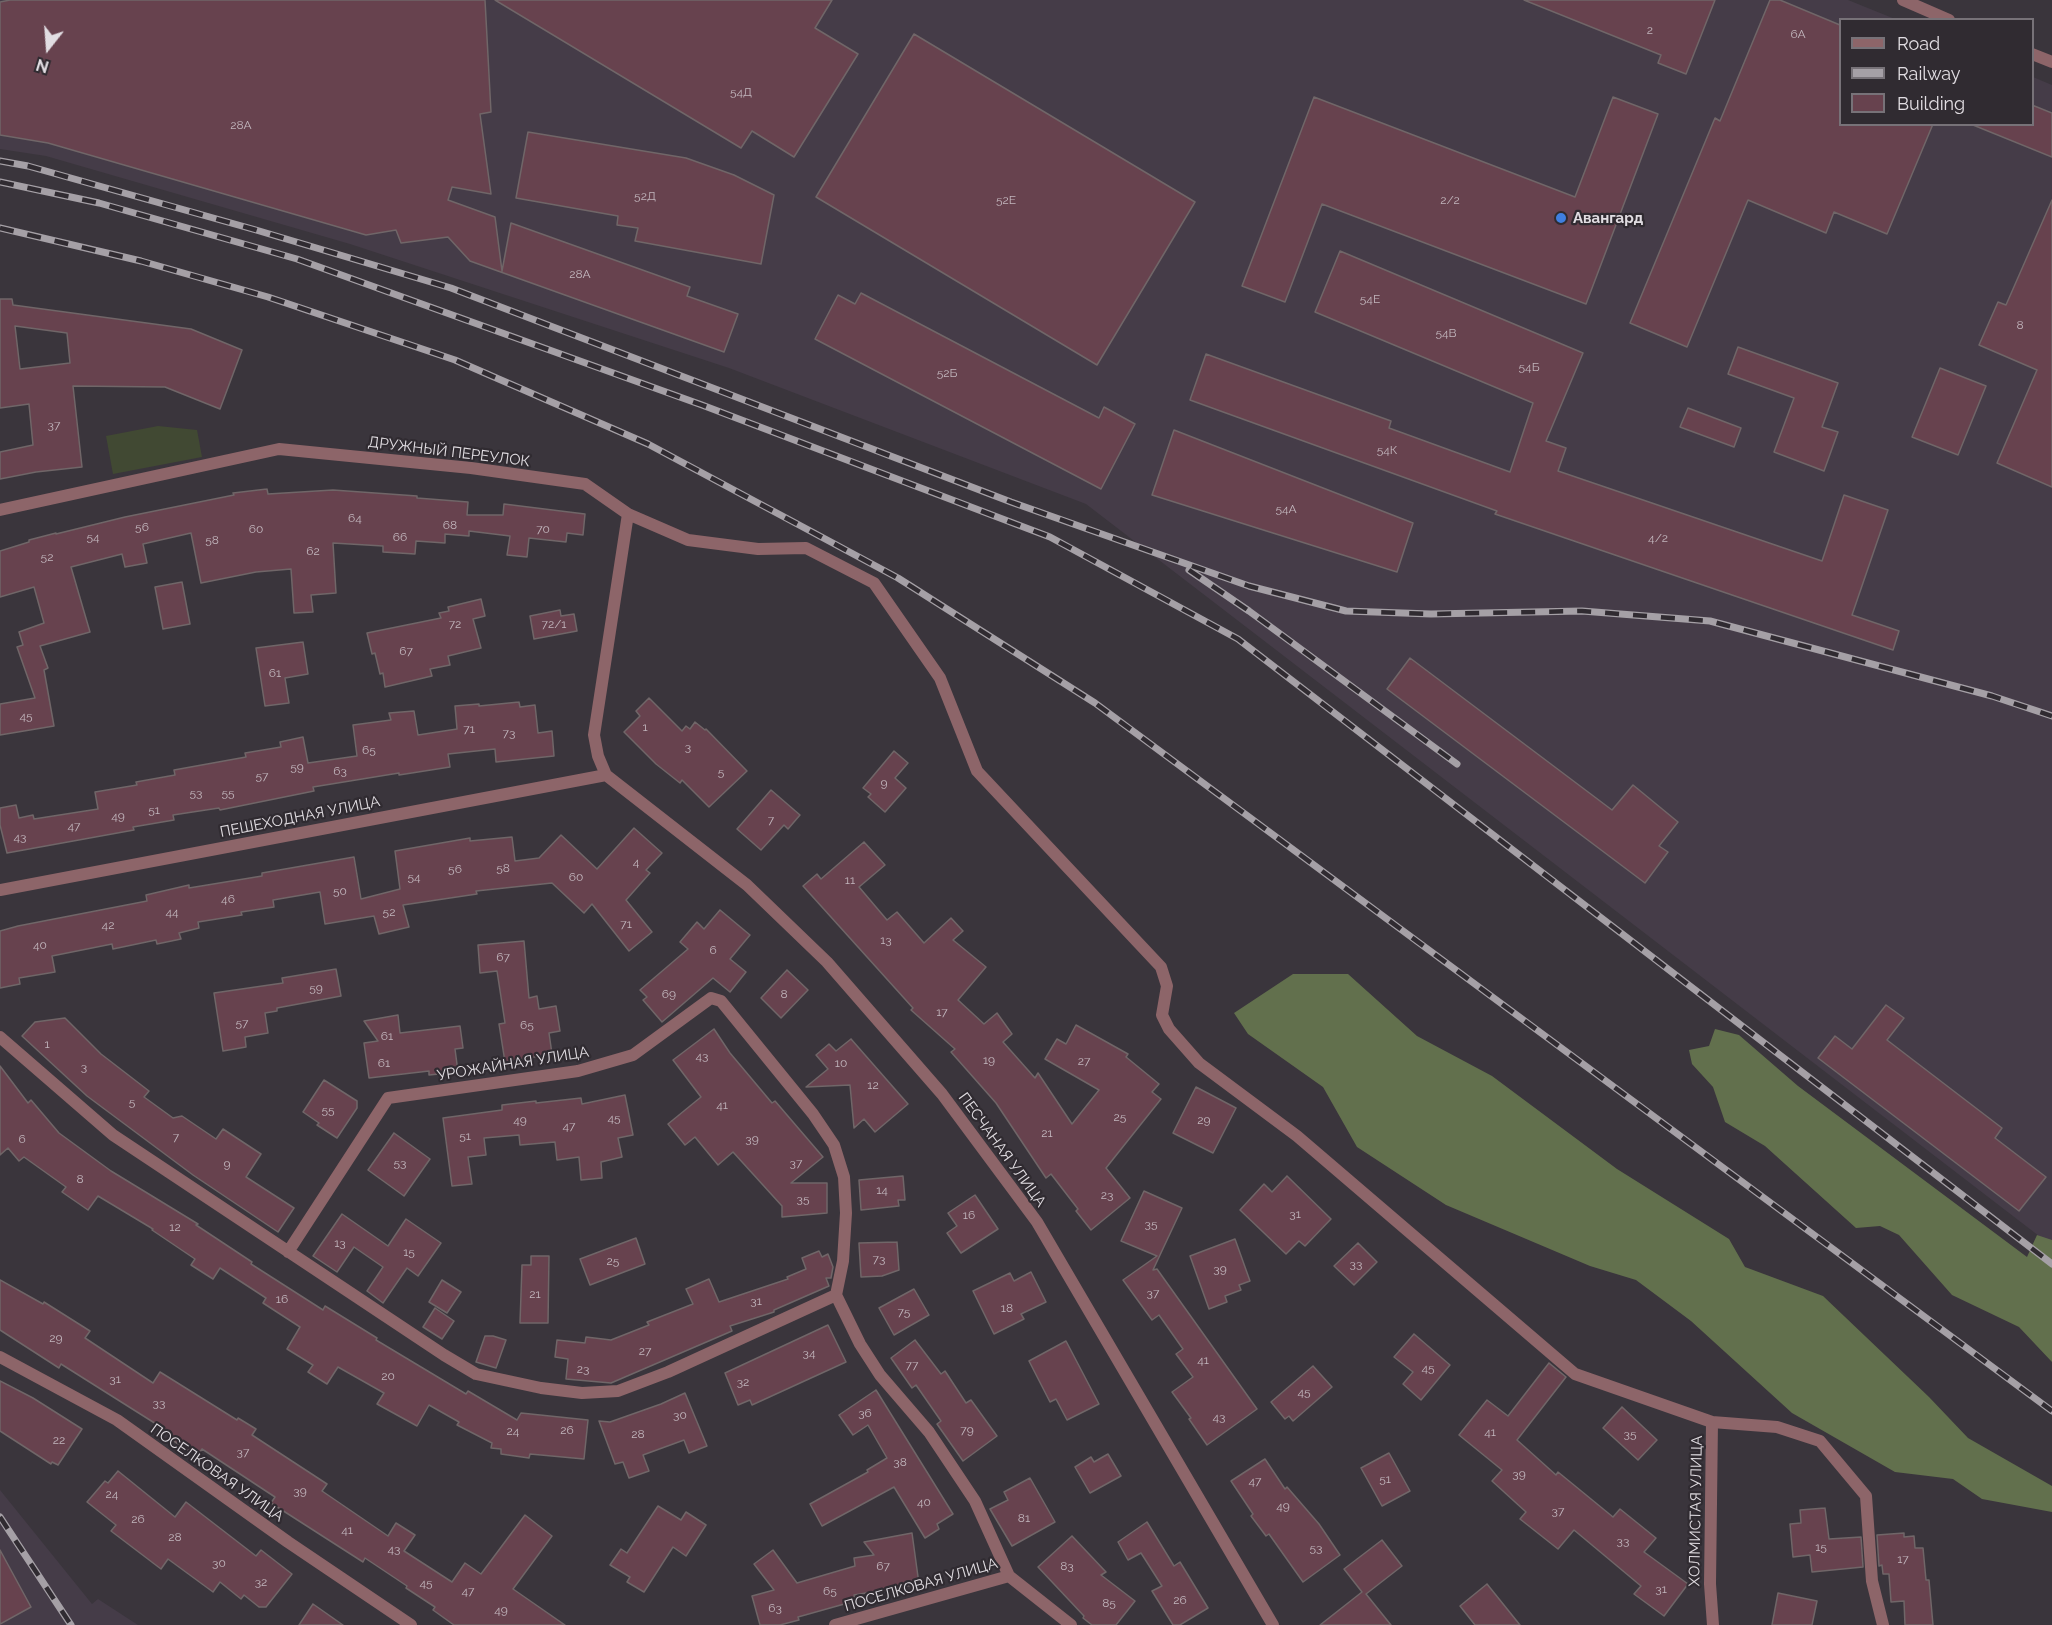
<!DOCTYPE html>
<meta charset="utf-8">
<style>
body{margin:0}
#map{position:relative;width:2052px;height:1625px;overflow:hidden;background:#3a353c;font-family:Raleway,sans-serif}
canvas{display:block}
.legend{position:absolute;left:1839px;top:18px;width:195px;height:108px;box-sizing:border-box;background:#302b31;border:2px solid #777278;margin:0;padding:8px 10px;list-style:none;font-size:18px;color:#e1dde2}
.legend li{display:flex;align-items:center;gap:12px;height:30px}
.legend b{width:30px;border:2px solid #777278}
.north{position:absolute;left:18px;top:18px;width:60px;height:60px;-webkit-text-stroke:4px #302b31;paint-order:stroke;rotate:197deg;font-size:16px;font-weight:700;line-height:24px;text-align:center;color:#e1dde2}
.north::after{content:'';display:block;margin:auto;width:21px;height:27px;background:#e1dde2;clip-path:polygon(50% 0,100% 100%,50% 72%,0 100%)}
</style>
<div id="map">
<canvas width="2052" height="1625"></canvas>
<ul class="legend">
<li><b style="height:8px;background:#8d6569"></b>Road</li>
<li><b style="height:8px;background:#a5a0a6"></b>Railway</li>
<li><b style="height:16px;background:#67424e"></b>Building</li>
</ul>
<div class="north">N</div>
</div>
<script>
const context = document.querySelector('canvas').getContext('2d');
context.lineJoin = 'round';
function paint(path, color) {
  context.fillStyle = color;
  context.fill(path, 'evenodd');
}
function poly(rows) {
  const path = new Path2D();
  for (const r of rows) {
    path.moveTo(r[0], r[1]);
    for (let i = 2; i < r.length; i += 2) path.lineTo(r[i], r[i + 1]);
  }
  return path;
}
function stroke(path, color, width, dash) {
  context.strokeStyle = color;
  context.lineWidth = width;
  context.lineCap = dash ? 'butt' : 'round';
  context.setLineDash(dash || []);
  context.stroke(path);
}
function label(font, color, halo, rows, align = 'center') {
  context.font = font + ' Raleway,sans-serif';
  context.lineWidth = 4.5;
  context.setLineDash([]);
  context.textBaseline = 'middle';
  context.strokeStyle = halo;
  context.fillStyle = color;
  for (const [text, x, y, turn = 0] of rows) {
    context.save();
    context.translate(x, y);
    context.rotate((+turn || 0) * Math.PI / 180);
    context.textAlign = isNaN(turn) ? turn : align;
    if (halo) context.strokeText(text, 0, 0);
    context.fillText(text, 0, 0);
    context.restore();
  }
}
paint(poly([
 [0,0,1848,0,1895,19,1840,20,1840,124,2032,124,2033,77,2052,85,2052,1246,1086,504,729,368,350,244,46,156,0,149],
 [0,1490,92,1604,98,1599,138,1625,0,1625]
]), '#453c48');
paint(poly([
 [158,426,197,430,202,457,113,474,106,436]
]), '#414933');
paint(poly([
 [1293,974,1348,974,1417,1036,1492,1076,1617,1169,1729,1239,1745,1267,1823,1296,1929,1397,1968,1438,2052,1486,2052,1512,1982,1499,1953,1479,1895,1472,1792,1413,1691,1321,1636,1280,1590,1266,1446,1205,1357,1147,1323,1087,1248,1034,1234,1013],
 [1715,1029,1739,1035,1798,1086,2027,1257,2037,1235,2052,1240,2052,1362,2019,1327,1952,1295,1899,1235,1880,1226,1856,1228,1765,1146,1725,1122,1713,1087,1692,1064,1689,1050,1709,1046]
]), '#62704d');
const building = poly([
 [10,0,485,0,491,112,480,114,491,194,452,187,448,200,495,217,502,271,511,223,690,287,687,296,738,314,724,352,470,261,448,237,401,243,396,230,366,235,48,143,0,135,0,2,10,0],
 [495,0,832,0,815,28,858,54,794,157,752,131,741,148,495,0],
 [1524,0,1715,0,1686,74,1658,63,1661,55,1524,0],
 [1770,0,1780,0,1840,25,1840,124,1933,124,1887,234,1834,212,1826,233,1748,200,1687,347,1630,323,1715,118,1720,121,1770,0],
 [914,34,1195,202,1097,365,816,197,914,34],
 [1314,97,1575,197,1613,97,1658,114,1586,304,1322,204,1285,302,1242,286,1314,97],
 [2032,105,2052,113,2052,157,1973,125,2032,124,2032,105],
 [528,132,686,158,734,175,774,195,761,264,635,241,638,228,617,225,618,216,516,198,528,132],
 [2052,200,2052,487,1997,463,2037,370,1979,345,1998,302,2006,305,2052,200],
 [1340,251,1583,353,1546,441,1566,448,1558,471,1822,561,1844,495,1888,510,1852,615,1899,631,1893,650,1495,514,1497,511,1190,400,1206,354,1391,421,1389,428,1510,472,1533,403,1315,312,1340,251],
 [861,293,1099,418,1104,407,1135,424,1101,489,815,339,838,295,855,304,861,293],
 [0,299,12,299,13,305,191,329,242,350,220,409,165,387,73,386,82,467,36,472,0,479,0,452,33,445,29,404,0,408,0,299],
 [15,326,67,333,70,363,20,369,15,326],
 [1738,347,1838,383,1822,427,1838,432,1824,471,1774,452,1794,398,1728,374,1738,347],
 [1940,368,1986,386,1958,455,1912,437,1940,368],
 [1688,408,1741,428,1734,447,1680,427,1688,408],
 [1174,430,1413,523,1397,572,1152,495,1174,430],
 [267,489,268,494,333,490,417,496,417,498,468,502,467,515,503,515,504,504,585,514,583,535,567,533,566,542,529,538,527,557,507,555,510,536,469,531,469,536,445,534,445,543,416,541,415,554,383,552,383,546,333,543,336,593,311,595,313,612,294,613,291,569,256,572,201,583,191,533,143,544,147,563,125,567,122,554,71,567,90,632,40,646,48,668,44,670,54,726,0,735,0,704,35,698,17,647,23,645,19,632,44,623,34,587,0,597,0,551,29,542,29,540,56,533,56,534,125,517,234,495,233,493,267,489],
 [182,582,190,624,163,629,155,587,182,582],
 [481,599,485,616,473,619,481,648,448,656,450,665,430,669,432,676,385,687,383,673,380,674,375,653,372,654,367,633,441,618,439,613,449,611,448,607,481,599],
 [560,610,561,616,574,614,577,631,534,639,530,616,560,610],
 [303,642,308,674,285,678,289,703,265,706,256,648,303,642],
 [1410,658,1612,810,1633,785,1678,822,1659,846,1668,852,1645,883,1387,689,1410,658],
 [649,698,682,731,686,726,690,729,695,722,705,730,706,729,747,771,709,807,682,780,680,783,656,764,624,732,640,716,636,711,649,698],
 [519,702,520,707,535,705,538,733,552,731,554,756,496,762,495,749,448,754,450,767,399,775,399,773,313,787,314,791,220,810,219,808,173,815,174,820,133,827,134,830,7,853,0,825,0,808,16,805,19,818,33,815,34,819,98,809,95,792,137,785,136,782,175,775,174,770,246,757,245,753,281,747,280,742,303,737,308,763,357,756,353,725,391,720,389,713,414,711,418,735,457,729,455,706,479,704,479,706,519,702],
 [894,751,908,763,895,778,906,788,885,812,868,797,871,794,863,788,894,751],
 [771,790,800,815,788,829,784,825,761,850,737,829,771,790],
 [634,828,662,853,646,870,650,873,626,900,652,932,629,951,592,904,584,913,552,883,476,891,477,894,403,905,409,927,379,934,374,916,325,924,320,892,273,900,274,907,241,912,242,915,198,922,199,928,179,933,181,939,157,944,156,940,113,949,112,944,52,956,55,972,19,978,20,984,0,988,0,931,18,926,147,901,146,895,189,885,189,888,262,876,262,873,354,857,361,899,400,889,395,851,470,838,470,841,512,837,515,861,539,858,561,835,597,869,634,828],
 [864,842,885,865,859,887,887,920,897,912,924,943,951,918,963,931,953,940,986,967,958,1000,984,1024,997,1013,1012,1034,1003,1042,1035,1078,1038,1073,1072,1124,1099,1090,1045,1059,1057,1039,1066,1044,1076,1025,1128,1054,1126,1057,1159,1084,1152,1092,1161,1099,1106,1168,1130,1198,1091,1230,1076,1211,1078,1209,1051,1174,1046,1178,996,1103,951,1052,955,1049,911,1010,913,1008,803,886,817,874,821,879,864,842],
 [720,910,750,935,730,959,746,972,730,992,713,978,662,1022,643,1000,647,997,640,990,688,949,680,942,697,922,704,929,720,910],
 [524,941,529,998,537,996,539,1009,556,1006,560,1031,549,1033,552,1054,505,1062,499,1024,505,1023,497,971,480,973,478,945,524,941],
 [336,969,341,996,277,1008,277,1011,265,1013,268,1033,245,1037,246,1047,223,1051,214,993,283,983,282,978,336,969],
 [787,970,808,990,781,1018,761,998,787,970],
 [1886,1005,1904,1018,1887,1040,2002,1128,1995,1138,2046,1177,2019,1211,1818,1058,1835,1036,1852,1049,1886,1005],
 [398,1015,400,1033,460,1026,463,1048,455,1049,458,1072,429,1075,429,1071,369,1078,364,1043,378,1041,364,1021,398,1015],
 [65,1018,101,1054,149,1091,144,1097,173,1118,182,1116,216,1139,223,1129,261,1154,246,1177,294,1208,278,1232,193,1175,87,1096,22,1036,35,1022,65,1018],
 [714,1029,730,1053,772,1103,775,1101,823,1157,791,1183,827,1183,827,1213,782,1217,782,1206,733,1152,718,1165,695,1137,685,1145,668,1124,701,1097,673,1060,714,1029],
 [851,1039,908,1104,875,1132,864,1119,854,1128,850,1085,806,1087,828,1069,816,1055,829,1044,836,1051,851,1039],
 [0,1066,28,1103,31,1100,59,1133,111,1171,198,1224,196,1225,252,1262,251,1264,323,1310,325,1306,377,1338,376,1340,466,1394,468,1391,517,1420,521,1413,588,1420,584,1459,530,1454,529,1458,501,1454,501,1449,491,1448,492,1443,457,1425,459,1422,429,1405,417,1426,377,1404,384,1393,338,1367,327,1384,308,1372,313,1365,287,1349,300,1327,263,1303,266,1298,220,1268,213,1279,191,1265,195,1259,152,1230,153,1229,98,1196,88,1210,62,1192,66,1187,24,1157,19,1161,8,1148,0,1155,0,1066],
 [324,1080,357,1101,357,1108,337,1138,317,1125,319,1123,303,1112,324,1080],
 [1196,1087,1236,1108,1213,1153,1173,1133,1196,1087],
 [625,1095,633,1135,618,1138,622,1157,601,1162,602,1178,581,1180,579,1157,557,1160,555,1142,520,1145,519,1135,484,1138,486,1155,468,1157,472,1184,452,1186,443,1118,502,1110,502,1105,536,1101,536,1103,581,1098,582,1104,625,1095],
 [394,1133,430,1159,404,1196,368,1170,394,1133],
 [903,1176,905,1200,898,1200,899,1206,861,1210,859,1180,903,1176],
 [1287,1176,1331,1219,1305,1246,1299,1241,1286,1254,1240,1210,1264,1184,1272,1192,1287,1176],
 [1144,1191,1182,1208,1153,1270,1157,1269,1257,1409,1207,1445,1189,1419,1191,1418,1172,1392,1193,1377,1176,1354,1183,1349,1159,1315,1152,1320,1123,1280,1157,1256,1121,1241,1144,1191],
 [975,1195,998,1229,961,1253,947,1233,957,1226,948,1213,975,1195],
 [342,1214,388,1246,406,1219,441,1243,418,1276,407,1268,383,1303,367,1291,383,1267,354,1247,337,1272,313,1256,342,1214],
 [636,1238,645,1264,590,1285,580,1259,636,1238],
 [1235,1239,1250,1281,1239,1285,1241,1290,1225,1296,1227,1302,1209,1309,1190,1256,1235,1239],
 [897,1242,899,1270,882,1276,861,1277,859,1243,897,1242],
 [1358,1243,1377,1262,1354,1285,1334,1266,1358,1243],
 [819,1251,822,1257,828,1254,833,1267,831,1278,826,1278,829,1286,774,1310,774,1312,730,1326,732,1331,611,1383,566,1379,568,1359,555,1357,557,1340,585,1343,586,1337,611,1340,649,1325,647,1322,693,1304,686,1289,709,1279,719,1302,788,1279,787,1277,806,1269,802,1258,819,1251],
 [531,1256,549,1256,548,1323,520,1323,522,1265,531,1265,531,1256],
 [1031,1272,1046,1302,1021,1314,1024,1319,994,1334,973,1291,1010,1273,1014,1281,1031,1272],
 [0,1280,43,1304,44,1302,90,1331,85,1338,153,1383,160,1372,237,1420,238,1418,256,1429,252,1435,327,1484,322,1491,388,1536,396,1523,415,1535,404,1551,452,1582,465,1563,481,1574,525,1515,552,1536,513,1589,565,1625,454,1625,433,1610,435,1607,406,1588,407,1586,365,1558,363,1562,271,1503,275,1497,202,1449,197,1456,169,1438,172,1434,61,1364,59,1368,0,1330,0,1280],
 [442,1280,461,1292,447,1313,429,1302,442,1280],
 [914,1289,929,1315,894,1335,879,1308,914,1289],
 [435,1308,454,1321,442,1339,423,1327,435,1308],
 [828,1325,846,1362,752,1405,750,1400,738,1405,725,1373,828,1325],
 [1414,1334,1450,1365,1421,1400,1403,1384,1413,1372,1394,1357,1414,1334],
 [485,1336,493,1336,506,1340,496,1368,476,1362,485,1336],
 [915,1340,941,1374,945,1371,966,1403,971,1400,997,1436,963,1461,937,1424,941,1421,916,1385,912,1388,891,1358,915,1340],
 [1066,1341,1099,1404,1067,1420,1056,1399,1050,1402,1029,1361,1066,1341],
 [1549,1363,1566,1377,1517,1440,1556,1475,1558,1472,1613,1517,1620,1509,1656,1538,1644,1552,1688,1584,1664,1616,1634,1594,1641,1586,1574,1530,1558,1549,1520,1519,1526,1512,1492,1481,1502,1470,1459,1435,1487,1400,1508,1416,1549,1363],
 [1313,1366,1332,1387,1293,1421,1289,1416,1285,1419,1271,1402,1313,1366],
 [0,1381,33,1398,82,1429,58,1465,52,1462,51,1464,0,1431,0,1381],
 [876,1390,953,1514,937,1524,939,1529,925,1538,894,1487,822,1526,810,1504,868,1472,867,1470,887,1458,868,1425,853,1435,839,1415,876,1390],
 [685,1393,707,1446,689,1453,684,1440,643,1455,649,1471,629,1478,623,1462,615,1464,599,1421,610,1422,661,1404,685,1393],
 [1622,1407,1657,1440,1638,1460,1603,1428,1622,1407],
 [1389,1453,1410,1491,1382,1506,1361,1468,1389,1453],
 [1108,1454,1121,1476,1090,1493,1075,1467,1091,1457,1094,1462,1108,1454],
 [1265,1459,1285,1489,1287,1487,1319,1524,1340,1555,1303,1582,1269,1534,1266,1536,1251,1516,1253,1514,1231,1481,1265,1459],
 [118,1471,175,1517,186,1502,256,1556,261,1550,292,1574,266,1607,259,1607,244,1595,241,1599,220,1582,213,1592,168,1559,161,1569,111,1531,116,1525,87,1502,105,1481,108,1483,118,1471],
 [1030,1478,1055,1522,1012,1546,990,1509,1008,1500,1004,1492,1030,1478],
 [658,1506,681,1520,686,1512,706,1525,686,1556,673,1547,644,1592,627,1582,630,1577,610,1565,621,1549,627,1553,658,1506],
 [1825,1508,1829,1539,1861,1537,1863,1567,1812,1572,1810,1555,1793,1557,1790,1524,1801,1523,1800,1510,1825,1508],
 [1147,1522,1174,1566,1180,1562,1208,1608,1180,1625,1173,1625,1152,1591,1162,1586,1141,1553,1128,1560,1118,1542,1147,1522],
 [912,1533,919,1584,854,1595,855,1601,798,1617,799,1620,780,1625,760,1625,752,1596,774,1590,754,1564,773,1550,797,1583,855,1566,854,1558,874,1555,864,1542,912,1533],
 [1904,1533,1904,1537,1914,1536,1915,1548,1923,1548,1926,1580,1929,1580,1933,1625,1905,1625,1904,1601,1891,1602,1889,1574,1883,1574,1882,1565,1879,1566,1877,1535,1904,1533],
 [1072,1536,1106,1572,1101,1575,1135,1601,1116,1625,1092,1625,1083,1618,1084,1616,1038,1567,1072,1536],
 [1382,1540,1402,1566,1366,1594,1391,1625,1320,1625,1362,1592,1344,1569,1382,1540],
 [0,1550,31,1607,0,1624,0,1550],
 [1487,1584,1520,1625,1475,1625,1460,1606,1487,1584],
 [1778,1593,1817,1601,1812,1625,1772,1625,1778,1593],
 [313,1604,343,1625,299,1625,313,1604]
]);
paint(building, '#67424e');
stroke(building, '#706668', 1.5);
stroke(poly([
 [0,510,279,449,471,468,585,484,628,514,688,540,758,549,806,548,874,583,940,678,977,771,1161,967,1167,986,1162,1015,1169,1029,1199,1063,1297,1136,1575,1374,1712,1422,1777,1427,1820,1441,1866,1496,1872,1581,1883,1625],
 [628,514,594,735,598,756,606,775,747,885,827,962,942,1094,1037,1222,1273,1625],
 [0,890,606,775],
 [0,1037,113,1135,444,1355,476,1374,541,1388,582,1393,618,1391,668,1372,836,1295],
 [288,1252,388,1098,578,1071,633,1055,711,998,721,1001,813,1114,834,1145,844,1177,846,1213,843,1261,836,1295,860,1344,880,1375,929,1432,975,1501,1009,1576],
 [0,1357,117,1420,288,1542,411,1625],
 [1712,1422,1710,1584,1713,1625],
 [835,1625,1009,1576,1071,1625]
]), '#8d6569', 12);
stroke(poly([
 [1903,0,1949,20],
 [2032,54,2052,62]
]), '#8d6569', 12);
const rail = poly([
 [0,161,28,166,256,230,451,288,1011,502,1249,586,1346,611,1431,614,1582,611,1710,621,1992,696,2052,716],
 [0,182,99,203,297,259,702,405,1050,537,1238,639,2052,1264],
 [0,228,141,261,268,297,455,360,648,444,898,578,1095,703,2052,1411],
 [1189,570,1249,611,1457,764],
 [0,1517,71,1625]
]);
stroke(rail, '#a5a0a6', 7);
stroke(rail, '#302b31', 4.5, [14]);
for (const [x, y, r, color] of [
 [1561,218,6,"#3f7fe0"]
]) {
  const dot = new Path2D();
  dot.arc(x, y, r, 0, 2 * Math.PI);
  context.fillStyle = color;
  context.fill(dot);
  stroke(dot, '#302b31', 2);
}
label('12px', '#c2b6bd', null, [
 ["2",1650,30],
 ["6А",1798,34],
 ["54Д",741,92],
 ["28А",241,125],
 ["52Д",645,196],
 ["52Е",1006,200],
 ["2/2",1450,200],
 ["28А",580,274],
 ["54Е",1370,299],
 ["8",2020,325],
 ["54В",1446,333],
 ["54Б",1529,367],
 ["52Б",947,373],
 ["37",54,425],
 ["54К",1387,450],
 ["54А",1286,509],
 ["64",355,518],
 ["68",450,525],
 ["56",142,527],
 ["60",256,529],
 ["70",543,529],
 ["54",93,537],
 ["66",400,537],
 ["4/2",1658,538],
 ["58",212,540],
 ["62",313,551],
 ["52",47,557],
 ["72",455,624],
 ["72/1",554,624],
 ["67",406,651],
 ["61",275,673],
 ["45",26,716],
 ["1",645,727],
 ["71",469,729],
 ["73",509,733],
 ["3",688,747],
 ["65",369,750],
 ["59",297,767],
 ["63",340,771],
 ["5",721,772],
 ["57",262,776],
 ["9",884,783],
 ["53",196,793],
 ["55",228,793],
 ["51",154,810],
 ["49",118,816],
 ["7",771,820],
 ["47",74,826],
 ["43",20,837],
 ["4",636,862],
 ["58",503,868],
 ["56",455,869],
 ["54",414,877],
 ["60",576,877],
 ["11",850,880],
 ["50",340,891],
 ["46",228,899],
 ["44",172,912],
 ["52",389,912],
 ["71",626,924],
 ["42",108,925],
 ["13",886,940],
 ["40",40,945],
 ["6",713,950],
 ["67",503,957],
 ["59",316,988],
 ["69",669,994],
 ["8",784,994],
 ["17",942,1012],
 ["57",242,1023],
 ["65",527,1025],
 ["61",387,1036],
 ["1",47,1044],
 ["43",702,1056],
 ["19",989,1060],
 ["27",1084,1061],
 ["61",384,1063],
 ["10",841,1063],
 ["3",84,1067],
 ["12",873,1085],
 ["5",132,1102],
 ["41",722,1105],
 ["55",328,1110],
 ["25",1120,1117],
 ["45",614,1118],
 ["49",520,1120],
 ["29",1204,1120],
 ["47",569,1126],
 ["21",1047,1133],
 ["51",465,1136],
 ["7",176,1137],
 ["6",22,1139],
 ["39",752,1139],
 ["53",400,1163],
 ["37",796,1163],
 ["9",227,1164],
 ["8",80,1179],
 ["14",882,1190],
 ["23",1107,1195],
 ["35",803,1199],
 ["31",1295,1214],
 ["16",969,1215],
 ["35",1151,1224],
 ["12",175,1227],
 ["13",340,1243],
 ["15",409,1252],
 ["73",879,1259],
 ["25",613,1261],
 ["33",1356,1264],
 ["39",1220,1269],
 ["37",1153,1293],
 ["21",535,1294],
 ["16",282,1299],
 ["31",756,1301],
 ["18",1007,1308],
 ["75",904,1312],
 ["29",56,1338],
 ["27",645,1351],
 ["34",809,1353],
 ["41",1203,1360],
 ["77",912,1365],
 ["45",1428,1368],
 ["23",583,1369],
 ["20",388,1376],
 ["31",115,1379],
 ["32",743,1382],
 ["45",1304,1392],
 ["33",159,1403],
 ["36",865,1413],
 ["30",680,1415],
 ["43",1219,1417],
 ["26",567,1430],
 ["79",967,1430],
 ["24",513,1431],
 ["41",1490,1432],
 ["28",638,1434],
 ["35",1630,1434],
 ["22",59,1440],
 ["37",243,1452],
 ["38",900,1462],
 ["39",1519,1474],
 ["51",1385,1479],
 ["47",1255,1481],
 ["39",300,1491],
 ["24",112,1494],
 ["40",924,1502],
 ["49",1283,1506],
 ["37",1558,1511],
 ["81",1024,1518],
 ["26",138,1519],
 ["41",347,1530],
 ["28",175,1537],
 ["33",1623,1541],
 ["15",1821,1547],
 ["53",1316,1548],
 ["43",394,1549],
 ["17",1903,1559],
 ["30",219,1563],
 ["67",883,1566],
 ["83",1067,1566],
 ["32",261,1582],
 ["45",426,1583],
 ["31",1661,1589],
 ["47",468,1591],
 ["65",830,1591],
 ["26",1180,1600],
 ["85",1109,1603],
 ["63",775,1608],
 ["49",501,1610]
]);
label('bold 15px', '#e1dde2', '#302b31', [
 ["Авангард",1573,218]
], 'left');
label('15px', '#e1dde2', '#302b31', [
 ["ДРУЖНЫЙ ПЕРЕУЛОК",449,452,7],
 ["ПЕШЕХОДНАЯ УЛИЦА",300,817,-11],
 ["УРОЖАЙНАЯ УЛИЦА",513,1064,-9],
 ["ПЕСЧАНАЯ УЛИЦА",1002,1150,54],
 ["ПОСЕЛКОВАЯ УЛИЦА",217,1473,35],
 ["ХОЛМИСТАЯ УЛИЦА",1696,1511,-89],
 ["ПОСЕЛКОВАЯ УЛИЦА",921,1585,-16]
]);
</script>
